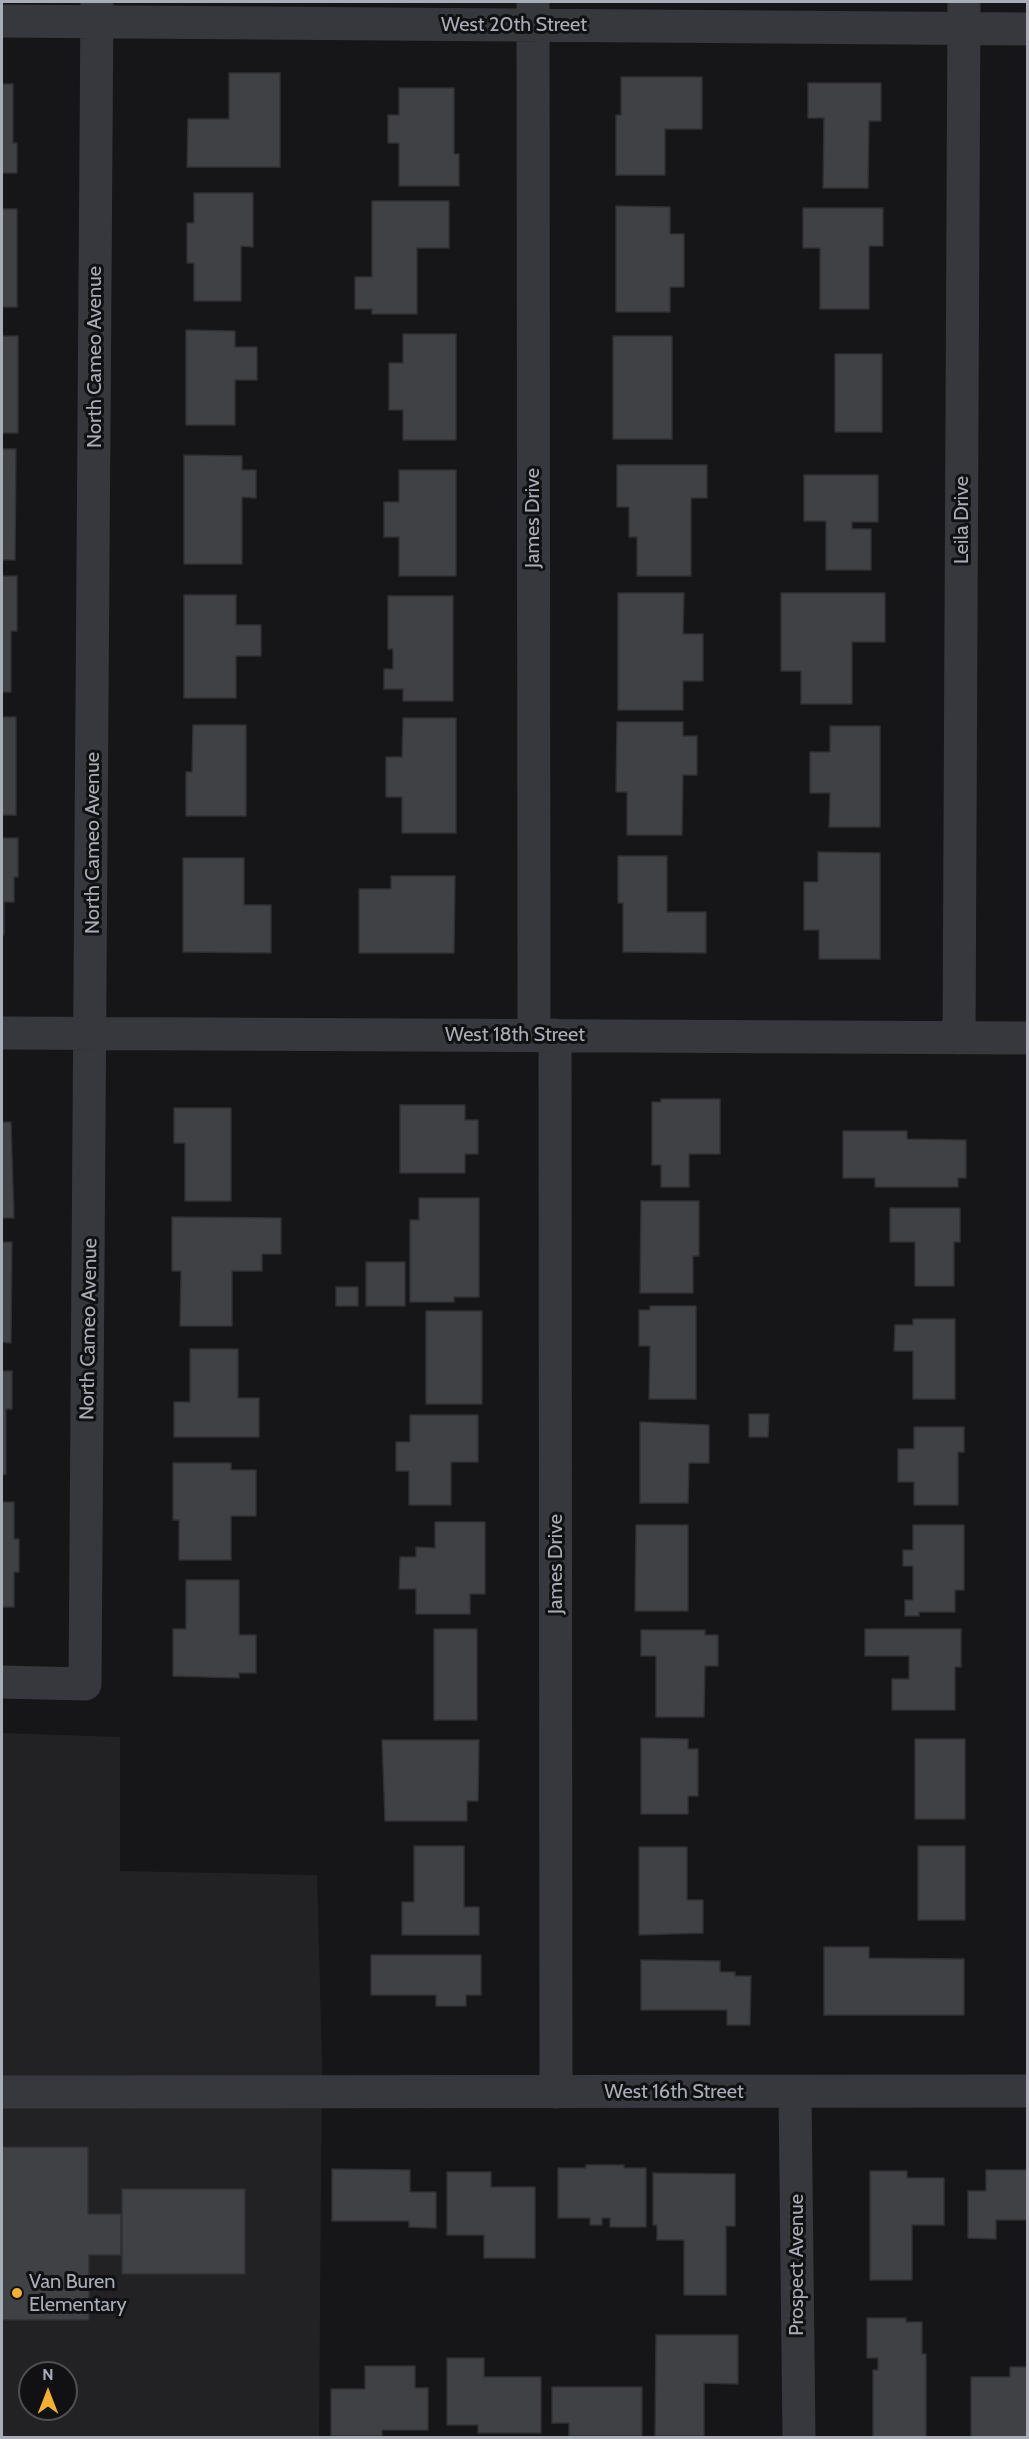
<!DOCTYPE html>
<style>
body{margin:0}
#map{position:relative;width:1029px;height:2439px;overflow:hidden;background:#161618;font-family:Cabin,sans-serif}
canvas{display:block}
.frame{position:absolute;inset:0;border:3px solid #a8adb8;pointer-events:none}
.north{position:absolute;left:18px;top:2361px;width:60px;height:60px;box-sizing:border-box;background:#111113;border:2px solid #4d4f55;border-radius:50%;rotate:0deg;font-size:16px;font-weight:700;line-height:24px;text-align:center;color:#a8adb8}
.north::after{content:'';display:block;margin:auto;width:21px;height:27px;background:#f2b134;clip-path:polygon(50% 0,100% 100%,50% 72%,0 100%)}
</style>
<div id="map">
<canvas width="1029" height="2439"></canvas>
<div class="frame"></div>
<div class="north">N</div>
</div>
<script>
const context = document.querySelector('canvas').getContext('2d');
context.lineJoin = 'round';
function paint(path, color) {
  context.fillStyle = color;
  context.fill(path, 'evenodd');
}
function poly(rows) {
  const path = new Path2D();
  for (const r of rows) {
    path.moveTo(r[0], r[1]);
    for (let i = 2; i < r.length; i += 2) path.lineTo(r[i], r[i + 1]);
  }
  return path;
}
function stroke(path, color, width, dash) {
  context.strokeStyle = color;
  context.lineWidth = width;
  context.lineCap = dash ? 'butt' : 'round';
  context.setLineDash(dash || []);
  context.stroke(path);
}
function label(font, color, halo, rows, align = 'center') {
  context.font = font + ' Cabin,sans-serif';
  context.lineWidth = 6;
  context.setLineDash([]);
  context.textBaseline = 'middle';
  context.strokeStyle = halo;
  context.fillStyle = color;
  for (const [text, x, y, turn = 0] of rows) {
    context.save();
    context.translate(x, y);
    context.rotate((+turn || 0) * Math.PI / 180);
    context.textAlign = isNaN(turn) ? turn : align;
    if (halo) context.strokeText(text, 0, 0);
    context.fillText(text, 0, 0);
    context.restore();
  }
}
paint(poly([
 [2,1733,120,1737,120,1871,317,1875,322,2062,319,2437,2,2438],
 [30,2373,66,2373,66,2409,30,2409]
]), '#222225');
const building = poly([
 [229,73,280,73,280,167,187,167,188,119,229,119,229,73],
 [621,77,702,77,702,129,665,129,665,175,616,175,616,115,621,115,621,77],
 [808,83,881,83,881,121,869,121,868,188,823,188,824,118,808,118,808,83],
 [2,84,13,84,13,143,17,143,17,173,2,173,2,84],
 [399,88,454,88,454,154,459,154,459,186,399,186,399,143,388,143,388,115,399,115,399,88],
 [194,193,253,193,253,247,241,246,241,301,194,301,194,263,187,263,187,223,194,223,194,193],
 [372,201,449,201,449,248,417,248,417,314,372,314,372,309,355,309,355,277,372,277,372,201],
 [616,206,670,207,670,234,684,234,684,287,670,287,670,312,616,312,616,206],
 [803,208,883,208,883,246,869,246,869,309,820,309,820,248,803,248,803,208],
 [2,209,17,209,17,307,2,307,2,209],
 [186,330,235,331,235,347,257,347,257,380,235,380,235,425,186,425,186,330],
 [403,334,456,334,456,440,403,440,403,410,389,410,389,363,403,363,403,334],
 [2,336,18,336,18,433,2,433,2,336],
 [613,336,672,336,672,439,613,439,613,336],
 [835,354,882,354,882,432,835,432,835,354],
 [2,449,16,449,15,560,2,560,2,449],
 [184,455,242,456,242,470,256,470,256,498,242,497,242,564,184,564,184,455],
 [617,465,707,465,707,498,691,498,691,576,637,576,637,537,629,537,629,507,617,507,617,465],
 [399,470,456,470,456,576,399,576,399,537,384,537,384,502,399,502,399,470],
 [804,475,878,475,878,522,852,522,852,529,871,529,871,570,826,570,826,521,804,521,804,475],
 [2,576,17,576,17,631,11,631,11,692,2,692,2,576],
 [618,593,684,593,683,634,703,634,703,681,683,681,683,710,618,710,618,593],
 [781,593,885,593,885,642,852,642,852,704,801,704,801,671,781,671,781,593],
 [184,595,236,595,236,625,261,625,261,656,236,656,236,698,184,698,184,595],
 [388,596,453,596,453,701,403,701,403,689,384,689,384,669,393,669,393,649,388,649,388,596],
 [2,717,16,717,16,815,2,815,2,717],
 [403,718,456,718,456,833,402,833,402,797,386,797,386,757,402,757,403,718],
 [617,722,683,722,683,736,697,736,697,775,683,775,682,835,627,835,627,792,616,792,617,722],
 [193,725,246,725,246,816,186,816,186,772,192,772,193,725],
 [830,726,880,726,880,827,829,827,830,793,810,793,810,752,830,752,830,726],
 [2,838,18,838,18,877,14,877,14,902,4,902,4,935,2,935,2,838],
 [818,852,880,853,880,959,819,959,819,930,804,930,804,882,818,882,818,852],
 [618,856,667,856,667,912,706,912,706,953,623,952,623,903,618,903,618,856],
 [183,858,244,858,244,905,271,905,271,953,183,952,183,858],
 [391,876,455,876,454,953,359,953,359,889,391,889,391,876],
 [661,1099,720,1099,720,1154,689,1154,689,1187,661,1187,661,1165,652,1165,652,1102,661,1102,661,1099],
 [400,1105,465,1105,465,1120,478,1120,478,1154,465,1154,465,1173,400,1173,400,1105],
 [174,1108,231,1108,231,1201,185,1201,185,1143,174,1143,174,1108],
 [2,1122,11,1122,14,1218,2,1218,2,1122],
 [843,1131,907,1131,907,1139,966,1140,966,1178,958,1178,958,1187,875,1187,875,1178,843,1178,843,1131],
 [419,1198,479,1198,479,1297,454,1297,454,1302,410,1302,410,1220,419,1220,419,1198],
 [641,1201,699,1201,699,1256,693,1256,693,1293,640,1293,641,1201],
 [890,1208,960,1208,960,1242,954,1242,954,1286,915,1286,915,1242,890,1242,890,1208],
 [172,1217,281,1218,281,1254,262,1254,262,1271,232,1271,232,1326,180,1326,181,1271,172,1271,172,1217],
 [2,1242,12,1242,11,1343,2,1342,2,1242],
 [366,1262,405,1262,405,1306,366,1306,366,1262],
 [336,1287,358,1287,358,1306,336,1306,336,1287],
 [650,1306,696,1306,696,1399,649,1399,650,1346,639,1346,639,1310,650,1310,650,1306],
 [426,1311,482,1311,482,1404,426,1404,426,1311],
 [913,1319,955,1319,955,1399,913,1399,913,1351,894,1351,895,1325,913,1325,913,1319],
 [190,1349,238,1349,238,1398,259,1398,259,1437,174,1437,174,1402,190,1402,190,1349],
 [2,1371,12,1371,12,1409,6,1409,6,1474,2,1475,2,1371],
 [749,1414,769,1414,768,1437,749,1437,749,1414],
 [410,1415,478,1415,478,1462,451,1462,451,1505,409,1505,409,1471,396,1471,396,1442,410,1442,410,1415],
 [640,1422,709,1425,709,1463,689,1463,688,1503,640,1503,640,1422],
 [914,1427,964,1427,964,1452,958,1452,958,1505,914,1505,914,1482,898,1482,898,1449,914,1449,914,1427],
 [173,1463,231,1463,231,1470,256,1470,256,1516,231,1516,231,1560,179,1560,179,1520,173,1520,173,1463],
 [2,1502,14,1502,14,1539,19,1539,19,1572,14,1572,14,1607,2,1607,2,1502],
 [435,1522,485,1522,485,1594,470,1594,470,1614,416,1614,416,1589,399,1589,400,1557,416,1557,416,1547,435,1548,435,1522],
 [636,1525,688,1525,688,1611,635,1611,636,1525],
 [913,1525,964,1525,964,1590,955,1590,955,1612,919,1612,919,1616,905,1616,905,1600,913,1600,913,1566,903,1566,903,1550,913,1550,913,1525],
 [186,1580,239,1580,239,1635,256,1635,256,1673,239,1673,239,1678,173,1676,173,1629,186,1629,186,1580],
 [434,1629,477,1629,477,1720,434,1720,434,1629],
 [865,1629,961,1629,961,1667,955,1667,955,1710,892,1710,892,1679,909,1679,909,1656,865,1656,865,1629],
 [641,1630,705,1630,705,1635,718,1635,718,1666,705,1666,704,1717,656,1717,656,1656,641,1656,641,1630],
 [641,1738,688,1739,688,1749,698,1749,698,1796,688,1796,688,1814,641,1814,641,1738],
 [915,1739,965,1739,965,1819,915,1819,915,1739],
 [382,1740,479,1740,478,1801,467,1801,467,1821,385,1821,382,1740],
 [414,1846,464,1846,464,1907,479,1907,479,1935,402,1935,402,1902,414,1902,414,1846],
 [918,1846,965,1846,965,1920,918,1920,918,1846],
 [639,1847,687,1847,687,1900,703,1900,703,1933,639,1935,639,1847],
 [824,1947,869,1947,869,1958,964,1959,964,2015,824,2015,824,1947],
 [371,1955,481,1955,481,1995,466,1995,466,2006,436,2006,436,1995,371,1995,371,1955],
 [641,1960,720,1961,720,1972,735,1972,735,1976,751,1976,750,2025,727,2025,727,2010,641,2010,641,1960],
 [2,2147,88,2147,88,2214,121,2214,121,2255,89,2255,89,2320,2,2320,2,2147],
 [586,2165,624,2165,624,2168,646,2168,646,2227,610,2227,610,2218,602,2218,602,2225,590,2225,590,2218,558,2218,558,2168,586,2168,586,2165],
 [332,2169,410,2170,410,2192,436,2192,436,2228,409,2227,409,2221,332,2221,332,2169],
 [986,2170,1028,2170,1028,2220,996,2220,996,2239,968,2238,968,2191,986,2191,986,2170],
 [870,2171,907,2171,907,2178,944,2178,944,2225,912,2225,912,2280,870,2280,870,2171],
 [447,2172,491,2172,491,2187,535,2187,535,2258,484,2258,484,2235,447,2235,447,2172],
 [653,2173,735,2174,735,2226,726,2226,726,2295,684,2295,684,2240,657,2240,657,2225,653,2225,653,2173],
 [122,2189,245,2189,245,2274,122,2274,122,2189],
 [867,2318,906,2318,906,2322,922,2322,922,2354,926,2354,926,2438,873,2438,873,2370,878,2370,878,2358,867,2358,867,2318],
 [656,2335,738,2335,738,2384,704,2383,704,2436,655,2436,656,2335],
 [447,2358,484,2358,484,2377,541,2377,541,2433,478,2433,478,2425,447,2425,447,2358],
 [365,2366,415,2366,415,2388,428,2388,428,2430,382,2430,382,2436,331,2436,331,2389,365,2389,365,2366],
 [1010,2367,1028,2367,1028,2438,971,2438,971,2377,1010,2377,1010,2367],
 [552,2387,642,2387,642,2436,569,2436,569,2423,552,2423,552,2387]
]);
paint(building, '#404145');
stroke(building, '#303034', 1.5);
stroke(poly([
 [533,2,534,1035],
 [2,21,1028,29],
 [2,1033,1028,1038],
 [555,1035,556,2092],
 [959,1038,964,2],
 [2,1682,85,1684,97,2],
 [2,2092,1028,2091],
 [795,2092,799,2438]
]), '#37383d', 33);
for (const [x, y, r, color] of [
 [17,2293,6,"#f2b134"]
]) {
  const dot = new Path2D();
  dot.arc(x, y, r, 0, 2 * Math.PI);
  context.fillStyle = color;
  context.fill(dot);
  stroke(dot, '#111113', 2);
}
label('20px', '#a8adb8', '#111113', [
 ["West 20th Street",514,25],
 ["North Cameo Avenue",95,357,-90],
 ["James Drive",533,518,-90],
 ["Leila Drive",962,520,-90],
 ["North Cameo Avenue",93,843,-90],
 ["West 18th Street",515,1035],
 ["North Cameo Avenue",89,1329,-89],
 ["James Drive",556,1564,-90],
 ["West 16th Street",674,2092],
 ["Prospect Avenue",797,2265,-90]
]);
label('20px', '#a8adb8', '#111113', [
 ["Van Buren",29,2282],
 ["Elementary",29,2305]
], 'left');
</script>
